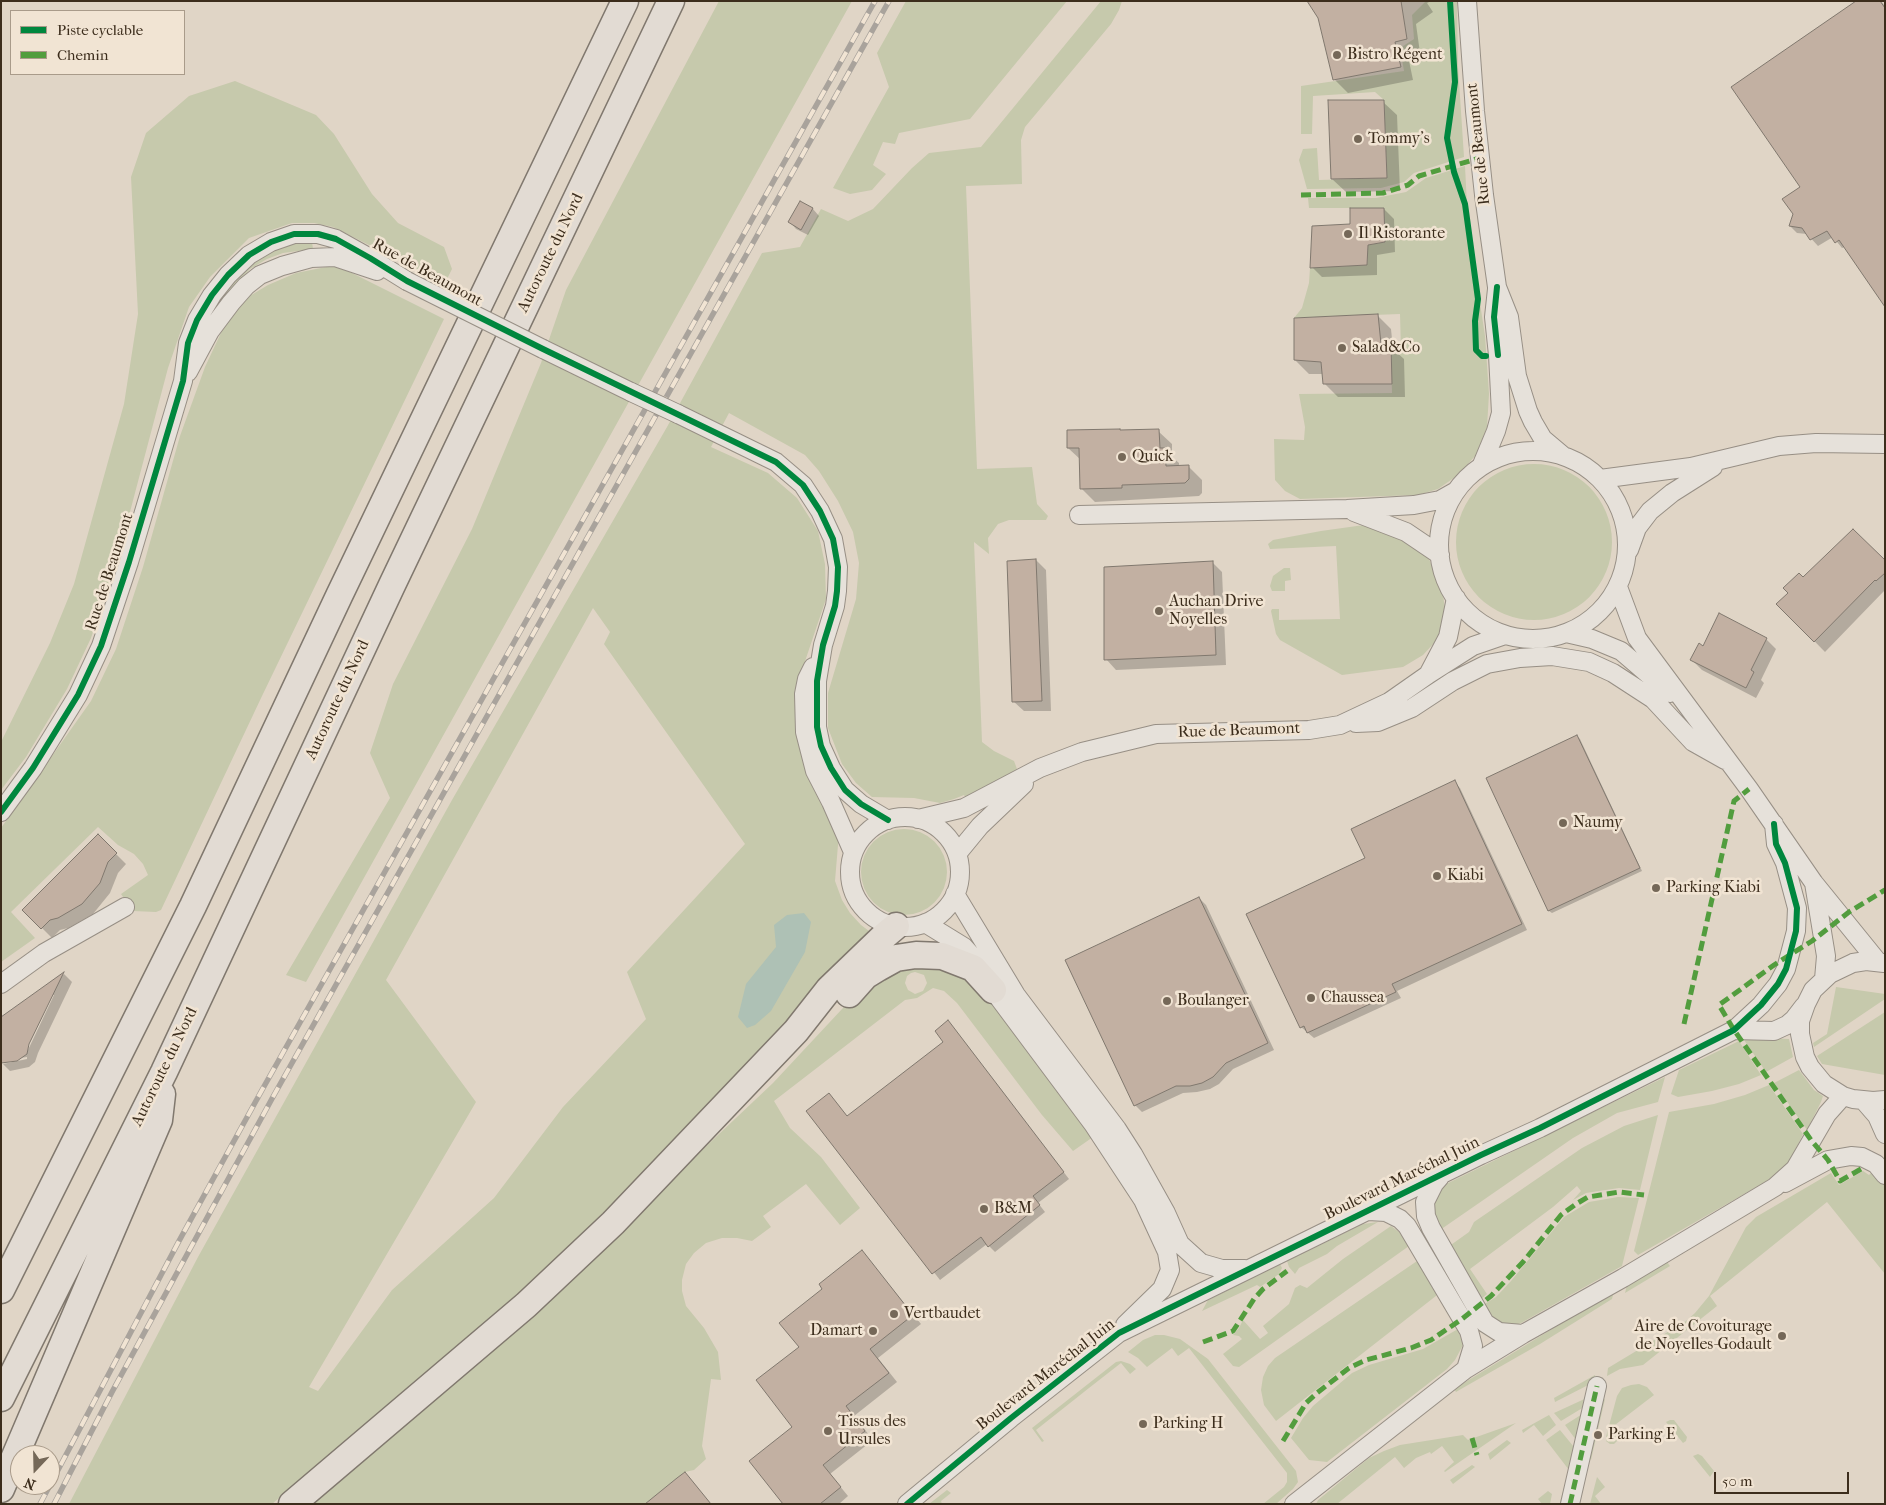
<!DOCTYPE html>
<meta charset="utf-8">
<style>
body{margin:0}
#map{position:relative;width:1886px;height:1505px;overflow:hidden;background:#e0d5c6;font-family:"IM FELL French Canon",serif}
canvas{display:block}
.frame{position:absolute;inset:0;border:2px solid #3c2d1c;pointer-events:none}
.legend{position:absolute;left:10px;top:10px;width:175px;height:65px;box-sizing:border-box;background:#f1e4d3;border:1px solid #a99b8a;margin:0;padding:6px 9px;list-style:none;font-size:15px;color:#3c2d1c}
.legend li{display:flex;align-items:center;gap:10px;height:25px}
.legend b{width:25px;border:1px solid #a99b8a}
.north{position:absolute;left:10px;top:1445px;width:50px;height:50px;box-sizing:border-box;background:#f1e4d3;border:1px solid #a99b8a;border-radius:50%;rotate:201deg;font-size:14px;font-weight:700;line-height:20px;text-align:center;color:#3c2d1c}
.north::after{content:'';display:block;margin:auto;width:18px;height:22px;background:#756858;clip-path:polygon(50% 0,100% 100%,50% 72%,0 100%)}
.scale{position:absolute;left:1714px;top:1472px;width:135px;height:22px;box-sizing:border-box;border:2px solid #3c2d1c;border-top:0;padding-left:6px;font-size:15px;line-height:18px;white-space:nowrap;color:#3c2d1c;-webkit-text-stroke:4px #f1e4d3;paint-order:stroke}
</style>
<div id="map">
<canvas width="1886" height="1505"></canvas>
<div class="frame"></div>
<ul class="legend">
<li><b style="height:6px;background:#00873e"></b>Piste cyclable</li>
<li><b style="height:6px;background:#529d3e"></b>Chemin</li>
</ul>
<div class="north">N</div>
<div class="scale">50 m</div>
</div>
<script>
const context = document.querySelector('canvas').getContext('2d');
context.lineJoin = 'round';
function paint(path, color) {
  context.fillStyle = color;
  context.fill(path, 'evenodd');
}
function poly(rows) {
  const path = new Path2D();
  for (const r of rows) {
    if (r.length === 3) {
      path.moveTo(r[0] + r[2], r[1]);
      path.arc(r[0], r[1], r[2], 0, 2 * Math.PI);
      continue;
    }
    path.moveTo(r[0], r[1]);
    for (let i = 2; i < r.length; i += 2) path.lineTo(r[i], r[i + 1]);
  }
  return path;
}
function stroke(path, color, width, dash) {
  context.strokeStyle = color;
  context.lineWidth = width;
  context.lineCap = dash ? 'butt' : 'round';
  context.setLineDash(dash || []);
  context.stroke(path);
}
function label(font, color, halo, rows, align = 'center') {
  context.font = font + ' "IM FELL French Canon",serif';
  context.lineWidth = 5;
  context.setLineDash([]);
  context.textBaseline = 'middle';
  context.strokeStyle = halo;
  context.fillStyle = color;
  for (const [text, x, y, turn = 0] of rows) {
    context.save();
    context.translate(x, y);
    context.rotate((+turn || 0) * Math.PI / 180);
    context.textAlign = isNaN(turn) ? turn : align;
    if (halo) context.strokeText(text, 0, 0);
    context.fillText(text, 0, 0);
    context.restore();
  }
}
paint(poly([
 [719,1,852,1,306,982,286,975,390,798,370,753,393,684,472,529,541,363,566,290],
 [906,1,1067,1,970,119,899,133,895,144,883,142,873,165,886,174,872,190,850,194,833,188,889,87,877,53],
 [1101,1,1122,1,1119,10,1111,24,1025,127,1021,140,1022,184,966,186,977,469,1032,467,1037,504,1048,516,1046,520,1009,520,998,524,988,538,989,554,974,542,982,742,994,751,1014,761,1017,769,967,800,964,795,954,799,940,803,914,798,872,797,856,783,842,764,828,728,828,693,856,599,859,563,853,532,838,501,819,471,805,455,729,413,711,447,768,473,797,498,818,531,825,564,826,599,796,688,795,723,803,758,839,833,835,881,842,900,850,913,861,925,873,934,768,1045,566,1253,476,1332,272,1504,69,1504,198,1257,452,800,667,427,762,253,800,247,821,209,848,221,873,209,912,168,929,153,981,147],
 [593,608,610,632,604,644,745,844,627,972,646,1019,563,1107,494,1198,392,1290,318,1391,309,1387,476,1102,386,980],
 [1426,1,1457,1,1458,66,1464,157,1414,173,1404,182,1381,188,1307,189,1299,160,1303,149,1317,148,1319,180,1387,178,1384,100,1375,92,1313,96,1312,134,1301,134,1301,86,1404,71,1400,48,1414,39,1412,15],
 [235,81,316,115,334,134,372,194,398,223,444,247,452,269,445,283,333,227,314,223,292,223,249,238,210,277,189,307,168,368,117,561,91,638,67,689,26,757,1,790,1,742,50,643,74,584,124,404,138,314,131,177,146,133,189,96],
 [1465,166,1468,224,1485,336,1489,394,1487,427,1476,455,1458,475,1438,489,1418,495,1300,499,1285,491,1275,480,1274,439,1304,440,1305,427,1299,394,1392,393,1391,351,1401,350,1400,314,1294,318,1302,308,1309,283,1310,268,1367,265,1368,245,1385,242,1384,208,1309,208,1308,198,1376,198,1406,192,1426,178],
 [302,242,312,242,313,249,283,253,267,259,250,269,235,285,217,309,213,307,246,266,282,245],
 [336,265,444,319,262,696,161,910,156,912,133,911,121,894,148,875,143,864,134,854,118,845,98,827,11,912,35,938,1,962,1,828,91,701,116,649,143,567,180,436,205,367,227,320,248,297,268,285,296,273],
 [1534,542,78],
 [1364,525,1377,526,1419,548,1429,559,1443,594,1445,610,1443,626,1435,642,1423,655,1403,667,1342,675,1280,640,1276,634,1271,611,1272,609,1279,609,1279,620,1340,619,1336,546,1270,549,1268,544,1273,540,1321,531],
 [1284,568,1290,568,1291,580,1285,581,1285,591,1272,591,1270,586,1273,576],
 [904,872,43],
 [935,962,981,986,1093,1137,1073,1151,1042,1115,957,1003,944,991,933,988,917,998,905,1000,774,1101,790,1128,821,1157,860,1208,840,1225,806,1184,763,1216,771,1227,752,1241,737,1238,722,1238,706,1243,694,1253,686,1264,682,1280,682,1291,686,1306,704,1328,718,1352,721,1380,711,1379,702,1446,706,1459,694,1470,685,1472,645,1504,303,1504,607,1240,773,1083,870,979,889,967],
 [915,972,924,975,927,983,923,991,915,994,908,990,905,983,907,976,911,973],
 [1836,987,1885,994,1885,999,1814,1047,1813,1043,1827,1034],
 [1885,1012,1885,1075,1822,1064,1817,1056],
 [1750,1037,1789,1039,1793,1057,1766,1072,1744,1040],
 [1739,1041,1761,1075,1739,1084,1712,1091,1678,1097,1671,1094,1679,1070],
 [1799,1070,1814,1090,1823,1096,1821,1102,1807,1130,1774,1083],
 [1665,1077,1658,1102,1617,1113,1573,1138,1440,1230,1430,1202,1440,1187],
 [1769,1085,1803,1134,1791,1159,1782,1170,1765,1182,1638,1255,1634,1251,1669,1112,1714,1104,1745,1095],
 [1658,1115,1640,1190,1619,1188,1586,1193,1573,1200,1581,1191,1577,1186,1553,1207,1470,1269,1487,1294,1480,1300,1448,1247,1469,1232,1474,1222,1582,1148,1624,1126],
 [1863,1171,1869,1175,1873,1171,1885,1184,1885,1274,1827,1202,1710,1296,1717,1306,1643,1365,1620,1369,1607,1376,1608,1368,1686,1321,1695,1313,1709,1296,1746,1227,1756,1217,1831,1173,1839,1185],
 [1618,1197,1639,1198,1622,1266,1521,1323,1512,1326,1495,1323,1483,1305,1496,1297,1511,1281,1564,1217,1589,1202],
 [1378,1222,1337,1246,1327,1254,1299,1268,1295,1274,1289,1267,1287,1261,1363,1224],
 [1391,1226,1399,1232,1409,1246,1239,1367,1233,1366,1223,1354,1242,1339,1239,1336,1233,1335,1239,1328,1243,1320,1260,1339,1268,1333,1263,1326,1289,1304,1295,1288,1300,1285,1307,1288,1343,1259],
 [1420,1259,1441,1292,1276,1421,1264,1405,1261,1390,1263,1377,1268,1366,1275,1358],
 [1667,1262,1670,1266,1625,1293,1627,1285],
 [1280,1264,1282,1268,1279,1274,1260,1287,1257,1285,1202,1311,1208,1300],
 [1614,1291,1612,1299,1540,1344,1461,1389,1456,1392,1454,1389],
 [1458,1329,1463,1345,1455,1360,1447,1369,1327,1462,1309,1460,1291,1438,1303,1418,1313,1406,1352,1373,1369,1365,1423,1349],
 [1155,1335,1164,1335,1180,1339,1208,1359,1296,1471,1298,1482,1293,1489,1276,1504,1263,1504,1284,1487,1287,1482,1287,1473,1189,1348,1178,1356,1172,1348,1147,1367,1138,1358,1128,1352,1143,1340],
 [1121,1361,1130,1364,1136,1369,1130,1374,1121,1363,1089,1388,1036,1430,1044,1441,1042,1442,1032,1428,1116,1362],
 [1595,1375,1596,1381,1555,1402,1554,1398],
 [1639,1384,1647,1387,1654,1395,1611,1428,1619,1439,1614,1444,1610,1444,1606,1441,1606,1437,1617,1396,1622,1388,1631,1385],
 [1591,1396,1589,1404,1561,1421,1554,1413],
 [1605,1399,1591,1460,1587,1454,1598,1403],
 [1587,1411,1579,1444,1565,1425],
 [1549,1415,1556,1425,1543,1436,1534,1425,1523,1433,1522,1430],
 [1670,1420,1674,1420,1687,1437,1686,1441,1683,1443,1666,1422],
 [1516,1423,1445,1472,1444,1471,1454,1462,1442,1446,1431,1454,1430,1452,1416,1458,1404,1468,1395,1457,1337,1504,1316,1504,1318,1500,1369,1458,1384,1451,1400,1445,1463,1435,1468,1440],
 [1560,1430,1578,1452,1564,1504,1560,1502,1569,1470,1546,1440],
 [1507,1440,1511,1443,1490,1460,1488,1454],
 [1698,1454,1702,1456,1714,1471,1710,1477,1693,1456],
 [1472,1465,1475,1467,1453,1484,1450,1480],
 [1597,1477,1605,1487,1595,1496,1601,1504,1590,1504],
 [947,1490,951,1493,941,1501,942,1504,929,1504],
 [1548,1491,1552,1494,1550,1504,1542,1504,1538,1499]
]), '#c6c9ac');
paint(poly([
 [804,913,811,922,805,952,771,1011,755,1025,747,1028,738,1017,746,984,776,947,774,925,787,915]
]), '#aec1b5');
paint(poly([
 [1309,1,1431,1,1427,3,1433,12,1416,24,1420,53,1408,56,1413,80,1348,93,1334,79,1319,18],
 [1858,1,1881,1,1885,6,1885,305,1845,247,1842,248,1833,237,1818,246,1807,234,1797,233,1790,226],
 [1383,102,1397,115,1400,191,1346,192,1332,179],
 [801,203,813,209,819,216,808,235,796,229,790,222],
 [1384,209,1394,219,1395,252,1377,255,1377,275,1322,277,1312,267,1351,226],
 [1377,315,1391,329,1393,349,1404,359,1405,397,1338,397,1325,384,1324,374,1309,374,1295,360],
 [1158,431,1172,444,1172,457,1179,463,1179,467,1189,467,1202,480,1202,493,1199,496,1095,502,1081,488,1081,460,1068,448],
 [1036,560,1046,570,1051,711,1024,711,1013,701],
 [1212,562,1222,572,1226,665,1116,670,1106,659],
 [1885,562,1885,590,1825,652,1778,604,1803,579],
 [1766,639,1776,649,1761,680,1764,683,1756,698,1702,670,1692,660,1704,647],
 [1577,736,1580,739,1642,871,1552,913,1549,911,1488,779],
 [1454,782,1460,788,1527,930,1397,991,1401,998,1314,1038,1301,1027,1366,859],
 [98,836,126,864,118,873,110,893,93,914,68,928,60,930,52,938,24,910],
 [1199,898,1206,905,1274,1050,1233,1069,1219,1084,1210,1089,1197,1092,1183,1093,1142,1112,1135,1105],
 [64,974,72,982,38,1053,35,1062,29,1067,10,1071,3,1064,27,1059,27,1057,1,1061,1,1019],
 [52,995,54,995,28,1050,26,1049],
 [948,1022,1069,1179,1038,1203,1045,1212,995,1252,987,1244,940,1280,808,1111,829,1095,848,1117,945,1042],
 [862,1252,921,1324,878,1358,897,1382,854,1416,873,1440,830,1474,848,1496,839,1504,785,1504,794,1427,800,1347,824,1289],
 [685,1473,711,1504,647,1504]
]), '#0003');
const building = poly([
 [1307,1,1401,1,1407,39,1395,42,1401,67,1333,80,1318,18,1307,1],
 [1856,1,1880,1,1885,8,1885,307,1839,240,1835,243,1827,231,1810,240,1802,228,1789,226,1793,214,1782,199,1800,187,1731,87,1856,1],
 [1328,100,1384,100,1387,178,1331,179,1328,100],
 [800,201,813,208,801,230,788,222,800,201],
 [1350,208,1384,208,1385,242,1368,245,1367,265,1310,268,1312,226,1350,224,1350,208],
 [1378,314,1381,344,1391,344,1392,384,1323,384,1321,362,1294,360,1294,318,1378,314],
 [1120,429,1120,430,1159,429,1160,448,1165,448,1166,466,1189,465,1189,479,1185,483,1122,485,1122,488,1080,489,1079,448,1067,448,1067,430,1120,429],
 [1853,529,1885,560,1885,573,1876,581,1875,580,1814,642,1776,604,1788,593,1783,588,1799,573,1803,577,1853,529],
 [1036,559,1042,701,1012,702,1007,561,1036,559],
 [1213,561,1216,655,1104,660,1104,567,1213,561],
 [1719,613,1767,638,1751,670,1754,672,1746,688,1690,660,1699,643,1703,646,1719,613],
 [1577,735,1640,868,1548,911,1486,778,1577,735],
 [1455,780,1522,924,1392,984,1396,992,1307,1033,1304,1026,1300,1028,1246,914,1365,858,1351,829,1455,780],
 [98,834,117,853,108,862,100,883,82,904,58,918,50,920,41,929,22,910,98,834],
 [1199,897,1268,1043,1226,1063,1213,1077,1202,1083,1190,1086,1176,1086,1134,1106,1065,960,1199,897],
 [64,972,29,1044,27,1054,17,1061,1,1063,1,1017,64,972],
 [948,1020,1064,1172,1033,1196,1040,1205,988,1247,981,1237,932,1274,806,1111,829,1093,847,1116,943,1042,935,1031,948,1020],
 [862,1250,913,1315,870,1349,889,1373,846,1406,865,1431,823,1465,841,1487,820,1504,783,1504,749,1461,792,1427,756,1380,799,1347,779,1323,822,1289,819,1284,862,1250],
 [685,1472,711,1504,645,1504,677,1478,685,1472]
]);
paint(building, '#c2b0a2');
stroke(building, '#80786e', 1);
const minor = poly([
 [1467,1,1475,111,1484,195,1497,287,1509,317,1517,376,1528,411,1533,422,1543,439,1562,455],
 [543,349,631,392],
 [188,372,210,331,231,303,246,286,260,275,282,266,311,258,335,257,377,271],
 [678,414,776,462,803,485,820,511,833,539,838,567,837,591,835,606,823,645,817,681,817,727,821,746,831,768,845,790,861,804,888,820],
 [1533,545,94],
 [1481,467,1496,431,1501,413,1498,355,1494,317,1497,289],
 [1600,479,1691,467,1779,446,1816,443,1885,444],
 [1354,512,1406,532,1440,555],
 [1079,515,1347,509,1414,505,1440,500,1456,491],
 [1629,550,1637,528,1650,511,1672,493,1713,467],
 [1618,587,1637,638,1749,789,1814,883,1878,962],
 [1566,633,1592,639,1621,651,1670,693],
 [813,667,807,679,804,694,805,732,815,771,831,802,853,852],
 [1429,673,1448,637,1456,598],
 [1356,723,1378,722,1412,708,1453,681,1487,664,1520,658,1552,656,1589,662,1613,673,1653,699,1693,742,1725,760],
 [1,812,33,768,78,695,101,646,129,562,183,381,188,343,197,320,212,295,228,275,249,255,271,242,294,234,318,234,336,239,370,258,407,281],
 [905,872,55],
 [918,819,964,808,1040,768,1082,752,1156,734,1309,730,1340,725,1389,702,1429,674,1473,646,1505,635],
 [957,854,980,826,1024,784],
 [1814,883,1826,956,1824,979],
 [955,894,1016,995,1117,1129,1133,1154,1166,1213,1180,1244,1201,1263,1222,1269,1245,1269],
 [925,923,964,947,982,967,993,990,1093,1124,1143,1200,1167,1252,1170,1270,1162,1289,1125,1325],
 [1884,963,1866,961,1853,963,1830,974,1813,990,1806,1004,1800,1021,1800,1034,1805,1057,1810,1067,1824,1084,1843,1096,1853,1099,1873,1101,1885,1100],
 [1,984,44,953,125,907],
 [1734,1030,1774,1031,1787,1025,1794,1019,1804,1006],
 [1864,1101,1877,1116,1885,1134],
 [1440,1177,1434,1184,1425,1202,1426,1216,1431,1228,1485,1323,1499,1332,1523,1334],
 [1785,1183,1828,1160,1851,1156,1862,1157,1876,1164,1885,1175],
 [1368,1211,1386,1212,1400,1219,1407,1226,1469,1331,1473,1346,1466,1369],
 [907,1504,1011,1418,1119,1333,1481,1155,1540,1128,1734,1030,1761,1005,1778,984,1786,969,1796,931,1797,908,1785,863,1776,844,1774,824],
 [1294,1504,1466,1369,1523,1334,1623,1278,1775,1187,1795,1169,1827,1114,1843,1096],
 [1570,1504,1597,1386]
]);
const highway = poly([
 [849,994,865,976,878,968,896,958,916,955,942,956,973,968,993,990],
 [1,1290,193,906,339,596,625,1],
 [1,1398,164,1072,392,585,671,1],
 [1,1489,159,1120,162,1094],
 [292,1504,526,1305,613,1223,796,1031,829,989,883,937,896,926]
]);
stroke(minor, '#978f85', 20);
stroke(highway, '#80786e', 29);
stroke(minor, '#e6e1da', 18);
stroke(highway, '#e2dbd3', 26);
const rail = poly([
 [40,1504,179,1241,262,1090,875,1],
 [54,1504,112,1392,274,1095,889,1]
]);
stroke(rail, '#a9a39c', 5.5);
stroke(rail, '#f1e4d3', 4, [11]);
const minorBridge = poly([
 [407,281,543,349],
 [631,392,678,414]
]);
stroke(minorBridge, '#978f85', 20, []);
stroke(minorBridge, '#e6e1da', 18);
stroke(poly([
 [1301,195,1383,193,1408,185,1419,176,1480,158],
 [1684,1024,1734,801,1749,789],
 [1861,1169,1840,1181,1828,1160,1811,1140,1734,1030,1719,1005,1774,965,1812,941,1849,912,1885,890],
 [1203,1342,1233,1331,1254,1299,1263,1289,1287,1271],
 [1472,1438,1477,1455],
 [1283,1441,1306,1403,1317,1393,1349,1368,1366,1360,1411,1348,1431,1340,1462,1319,1491,1296,1523,1262,1561,1215,1576,1204,1588,1197,1619,1192,1644,1195],
 [1570,1504,1597,1386]
]), '#529d3e', 5, [10, 5]);
stroke(poly([
 [1450,1,1455,82,1447,138,1454,172,1465,204,1478,299,1475,321,1476,350,1482,356,1486,356],
 [1497,287,1494,317,1498,355],
 [1,812,33,768,78,695,101,646,129,562,183,381,188,343,197,320,212,295,228,275,249,255,271,242,294,234,318,234,336,239,370,258,407,281,543,349,776,462,803,485,820,511,833,539,838,567,837,591,835,606,823,645,817,681,817,727,821,746,831,768,845,790,861,804,888,820],
 [907,1504,1011,1418,1119,1333,1481,1155,1540,1128,1734,1030,1761,1005,1778,984,1786,969,1796,931,1797,908,1785,863,1776,844,1774,824]
]), '#00873e', 6);
for (const [x, y, r, color] of [
 [1337,55,5,"#756858"],
 [1358,139,5,"#756858"],
 [1348,234,5,"#756858"],
 [1342,348,5,"#756858"],
 [1122,457,5,"#756858"],
 [1159,611,5,"#756858"],
 [1563,823,5,"#756858"],
 [1437,876,5,"#756858"],
 [1656,888,5,"#756858"],
 [1311,998,5,"#756858"],
 [1167,1001,5,"#756858"],
 [984,1209,5,"#756858"],
 [894,1314,5,"#756858"],
 [873,1331,5,"#756858"],
 [1782,1336,5,"#756858"],
 [1143,1424,5,"#756858"],
 [828,1431,5,"#756858"],
 [1598,1435,5,"#756858"]
]) {
  const dot = new Path2D();
  dot.arc(x, y, r, 0, 2 * Math.PI);
  context.fillStyle = color;
  context.fill(dot);
  stroke(dot, '#f1e4d3', 2);
}
label('16px', '#3c2d1c', '#f1e4d3', [
 ["Bistro Régent",1347,55],
 ["Tommy's",1368,139],
 ["Il Ristorante",1358,234],
 ["Salad&Co",1352,348],
 ["Quick",1132,457],
 ["Auchan Drive",1169,602],
 ["Noyelles",1169,620],
 ["Naumy",1573,823],
 ["Kiabi",1447,876],
 ["Parking Kiabi",1666,888],
 ["Chaussea",1321,998],
 ["Boulanger",1177,1001],
 ["B&M",994,1209],
 ["Vertbaudet",904,1314],
 ["Aire de Covoiturage",1772,1327,"right"],
 ["de Noyelles-Godault",1772,1345,"right"],
 ["Damart",863,1331,"right"],
 ["Tissus des",838,1422],
 ["Ursules",838,1440],
 ["Parking H",1153,1424],
 ["Parking E",1608,1435]
], 'left');
label('16px', '#3c2d1c', '#f1e4d3', [
 ["Rue de Beaumont",1479,144,-96],
 ["Autoroute du Nord",551,253,-64],
 ["Rue de Beaumont",427,273,29],
 ["Rue de Beaumont",110,572,-72],
 ["Autoroute du Nord",338,700,-65],
 ["Rue de Beaumont",1239,731,-2],
 ["Autoroute du Nord",165,1067,-64],
 ["Boulevard Maréchal Juin",1402,1179,-26],
 ["Boulevard Maréchal Juin",1046,1375,-38]
]);
</script>
